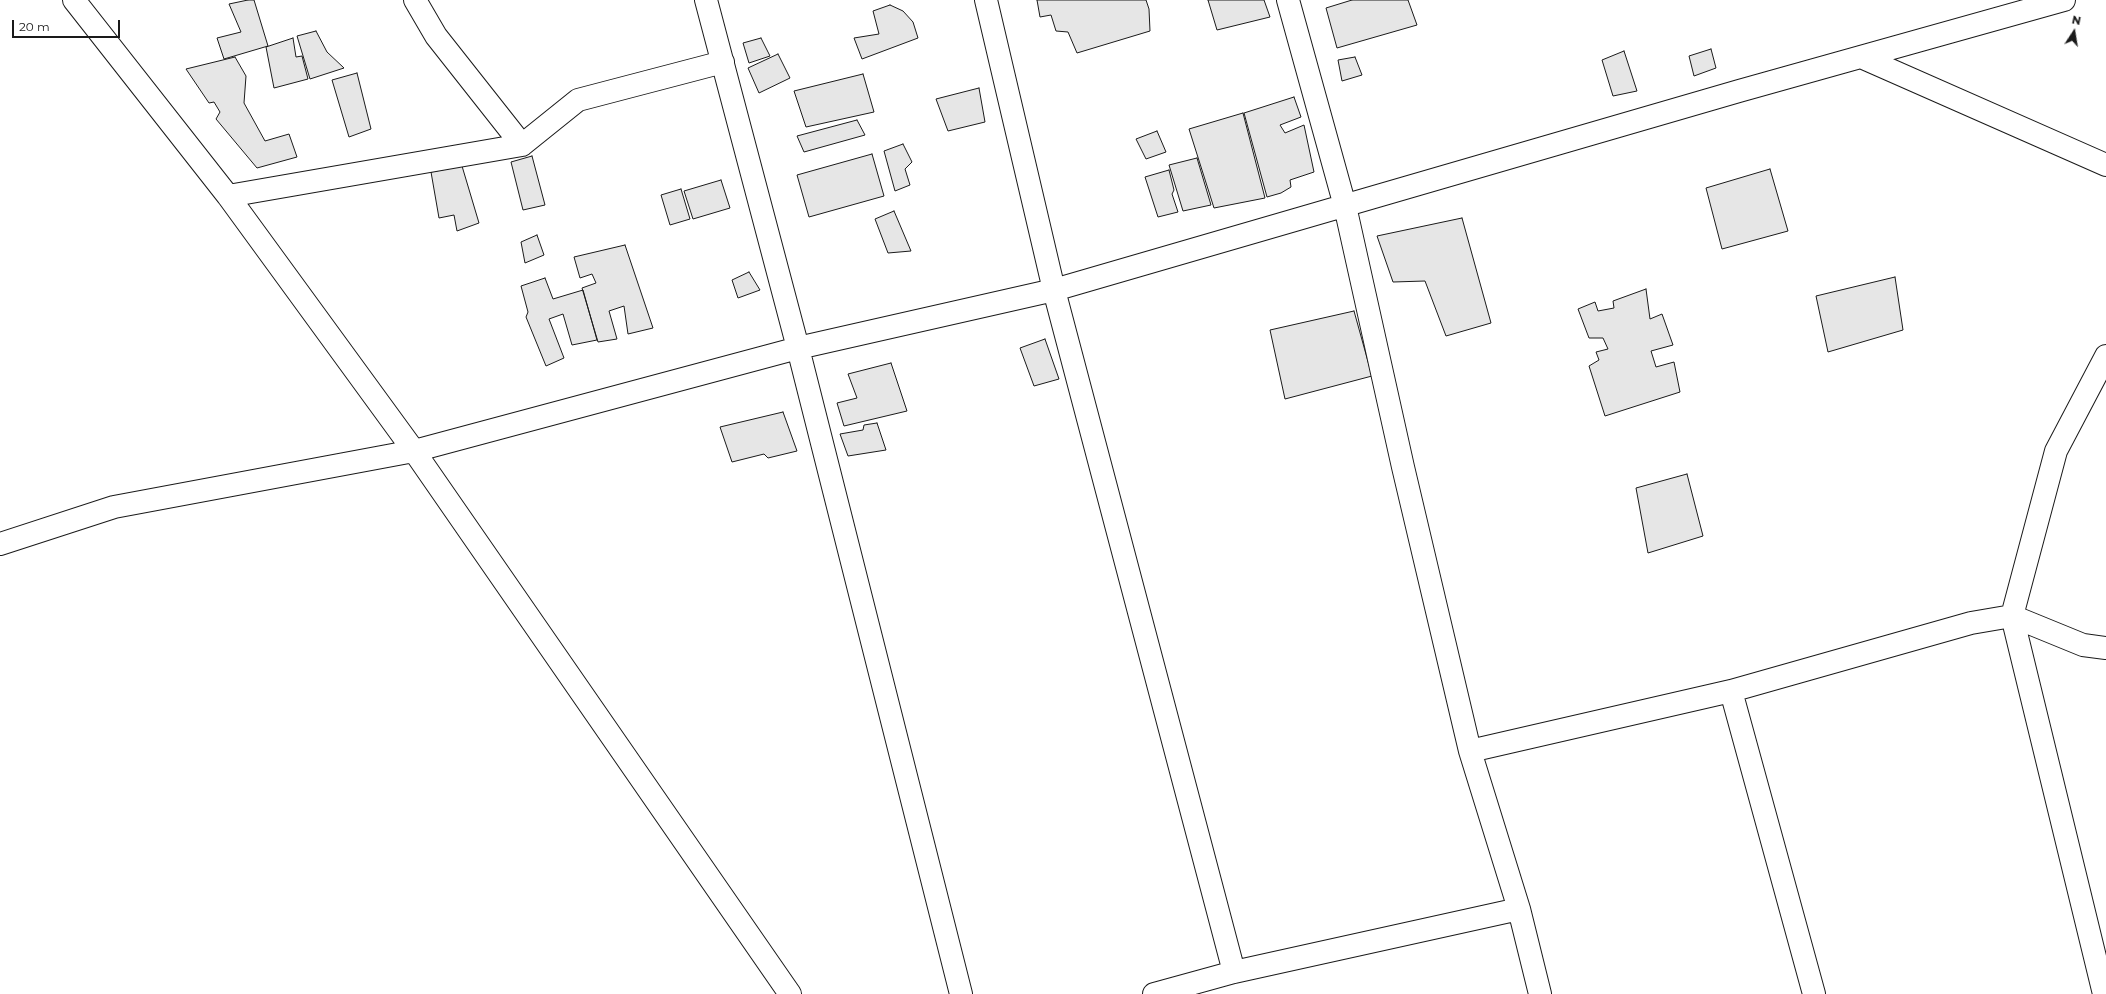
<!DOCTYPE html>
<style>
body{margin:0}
#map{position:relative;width:2106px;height:994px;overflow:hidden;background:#fff;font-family:Montserrat,sans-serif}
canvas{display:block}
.north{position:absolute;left:2054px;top:12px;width:40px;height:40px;-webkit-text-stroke:3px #fff;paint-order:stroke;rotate:12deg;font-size:11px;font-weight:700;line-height:16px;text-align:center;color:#1a1a1a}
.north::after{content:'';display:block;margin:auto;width:14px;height:18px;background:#1a1a1a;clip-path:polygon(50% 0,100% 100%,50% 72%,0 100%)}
.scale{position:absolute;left:12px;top:20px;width:108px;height:18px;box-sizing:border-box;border:2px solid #1a1a1a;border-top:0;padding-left:5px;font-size:12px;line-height:14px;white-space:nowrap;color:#1a1a1a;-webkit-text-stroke:3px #fff;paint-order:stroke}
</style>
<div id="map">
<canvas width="2106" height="994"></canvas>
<div class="north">N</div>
<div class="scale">20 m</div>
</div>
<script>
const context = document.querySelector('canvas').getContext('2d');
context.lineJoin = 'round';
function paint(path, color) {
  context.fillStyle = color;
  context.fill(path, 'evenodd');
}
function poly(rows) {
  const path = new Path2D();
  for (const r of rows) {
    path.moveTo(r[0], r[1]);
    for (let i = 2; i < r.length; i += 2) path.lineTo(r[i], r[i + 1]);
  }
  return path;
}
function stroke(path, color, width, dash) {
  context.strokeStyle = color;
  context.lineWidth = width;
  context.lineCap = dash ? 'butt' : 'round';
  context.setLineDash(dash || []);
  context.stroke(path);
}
const building = poly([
 [248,0,254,0,268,46,224,59,217,38,241,32,229,4,248,0],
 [1037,0,1146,0,1149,9,1150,31,1077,53,1068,32,1056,31,1051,15,1040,17,1037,0],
 [1208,0,1264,0,1270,17,1217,30,1208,0],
 [1352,0,1408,0,1417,25,1337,48,1326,8,1352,0],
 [890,5,903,11,913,22,918,38,862,59,854,38,879,34,873,11,890,5],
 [316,31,327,52,344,68,310,79,297,36,316,31],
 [293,38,296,57,302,56,308,79,274,88,266,47,293,38],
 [761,38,770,56,749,63,743,43,761,38],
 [1711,49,1716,68,1694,76,1689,56,1711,49],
 [1624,51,1637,91,1613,96,1602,60,1624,51],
 [778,54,790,78,759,93,748,68,778,54],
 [235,57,246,76,244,103,265,141,289,134,297,157,257,168,216,119,220,112,214,102,209,103,186,69,235,57],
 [1355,57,1362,75,1342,81,1338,60,1355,57],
 [357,73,371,129,349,137,332,80,357,73],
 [863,74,874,112,806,127,794,91,863,74],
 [979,88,985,122,948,131,936,99,979,88],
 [1294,97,1301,117,1280,125,1285,133,1304,125,1314,172,1290,180,1291,187,1281,193,1267,197,1244,113,1294,97],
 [1243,113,1265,198,1214,208,1189,129,1243,113],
 [857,120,865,135,804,152,797,136,857,120],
 [1157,131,1166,152,1146,159,1136,139,1157,131],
 [903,144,912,162,905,169,910,185,895,191,884,151,903,144],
 [872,154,884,196,809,217,797,175,872,154],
 [532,156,545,205,523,210,511,162,532,156],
 [1197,158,1211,205,1183,211,1169,165,1197,158],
 [462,166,479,223,457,231,454,215,439,218,431,172,462,166],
 [1770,169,1788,231,1722,249,1706,188,1770,169],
 [1169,170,1174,190,1172,194,1178,212,1158,217,1145,177,1169,170],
 [721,180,730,208,693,219,684,191,721,180],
 [681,189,690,219,670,225,661,195,681,189],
 [894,211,911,251,888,253,875,219,894,211],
 [1462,218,1491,323,1446,336,1425,281,1393,282,1377,236,1462,218],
 [537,235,544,255,525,263,521,242,537,235],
 [625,245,653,328,628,334,624,306,609,311,617,339,598,342,582,288,596,283,592,274,580,278,574,257,625,245],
 [749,272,760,290,738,298,732,280,749,272],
 [1895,277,1903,330,1828,352,1816,296,1895,277],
 [545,278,553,299,583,290,597,340,572,345,563,314,549,319,564,358,546,366,526,317,528,312,521,286,545,278],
 [1646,289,1650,319,1662,314,1673,345,1651,351,1656,367,1674,362,1680,392,1605,416,1589,366,1599,360,1596,352,1608,349,1603,338,1589,338,1578,309,1595,302,1598,311,1614,308,1613,301,1646,289],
 [1354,311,1372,376,1285,399,1270,330,1354,311],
 [1045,339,1059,379,1034,386,1020,348,1045,339],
 [891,363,907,411,844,426,837,403,857,398,848,374,891,363],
 [783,412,797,451,768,458,764,454,732,462,720,427,783,412],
 [877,423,886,450,848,456,840,434,863,430,864,425,877,423],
 [1687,474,1703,536,1648,553,1636,488,1687,474]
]);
paint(building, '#e6e6e6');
stroke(building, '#1a1a1a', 1);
const minor = poly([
 [74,0,228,196,414,451,790,994],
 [415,0,436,36,522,145],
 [706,0,798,348,961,994],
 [986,0,1054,290,1234,972],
 [1288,0,1345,206,1403,467,1470,751,1519,909,1540,994],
 [1861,57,2106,165],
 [228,196,522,145,578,100,723,62],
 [0,544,114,507,414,451,798,348,1054,290,1739,91,2064,0],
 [1731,691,1814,994],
 [1470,751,1731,691,1971,623,2012,616,2083,645,2106,648],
 [1154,994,1234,972,1519,909],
 [2104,994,2012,616,2056,451,2106,356]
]);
stroke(minor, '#1a1a1a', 24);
stroke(minor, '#fff', 22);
</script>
